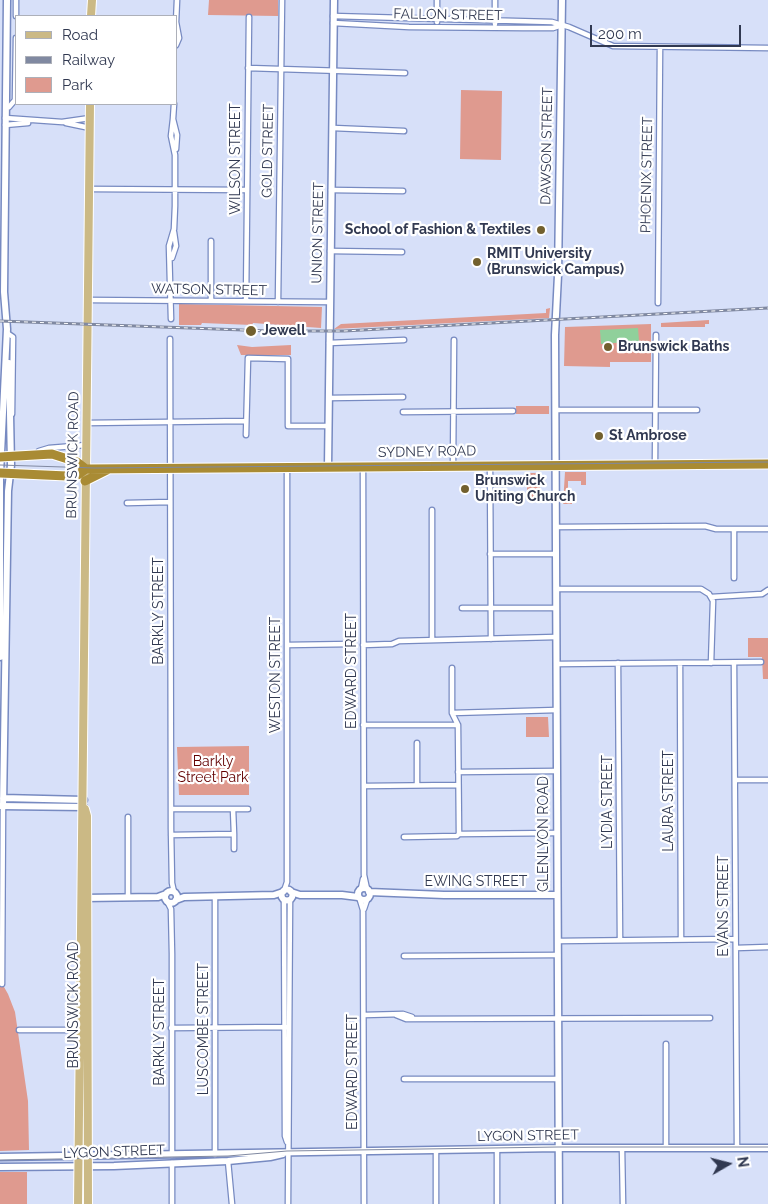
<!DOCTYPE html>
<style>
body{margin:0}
#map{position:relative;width:768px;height:1204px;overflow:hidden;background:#d7e0f9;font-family:Raleway,sans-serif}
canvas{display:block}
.legend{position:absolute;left:15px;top:15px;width:162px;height:90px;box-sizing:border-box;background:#fff;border:1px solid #adb0b9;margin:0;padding:6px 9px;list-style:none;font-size:15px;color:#313951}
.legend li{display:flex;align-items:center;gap:10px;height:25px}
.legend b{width:25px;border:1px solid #adb0b9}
.north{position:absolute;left:703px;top:1139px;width:50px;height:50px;-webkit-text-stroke:4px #fff;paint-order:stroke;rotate:82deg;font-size:14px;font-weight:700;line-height:20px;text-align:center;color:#313951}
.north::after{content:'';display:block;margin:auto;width:18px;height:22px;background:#313951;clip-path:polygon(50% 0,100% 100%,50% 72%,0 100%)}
.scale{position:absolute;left:590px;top:25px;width:151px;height:22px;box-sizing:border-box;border:2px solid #313951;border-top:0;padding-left:6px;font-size:15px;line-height:18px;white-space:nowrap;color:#313951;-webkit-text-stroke:4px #fff;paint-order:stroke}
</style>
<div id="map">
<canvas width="768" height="1204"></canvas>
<ul class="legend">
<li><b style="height:6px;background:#cbb985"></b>Road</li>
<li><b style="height:6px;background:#8089a1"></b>Railway</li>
<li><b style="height:14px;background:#df9a8f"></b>Park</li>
</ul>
<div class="north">N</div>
<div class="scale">200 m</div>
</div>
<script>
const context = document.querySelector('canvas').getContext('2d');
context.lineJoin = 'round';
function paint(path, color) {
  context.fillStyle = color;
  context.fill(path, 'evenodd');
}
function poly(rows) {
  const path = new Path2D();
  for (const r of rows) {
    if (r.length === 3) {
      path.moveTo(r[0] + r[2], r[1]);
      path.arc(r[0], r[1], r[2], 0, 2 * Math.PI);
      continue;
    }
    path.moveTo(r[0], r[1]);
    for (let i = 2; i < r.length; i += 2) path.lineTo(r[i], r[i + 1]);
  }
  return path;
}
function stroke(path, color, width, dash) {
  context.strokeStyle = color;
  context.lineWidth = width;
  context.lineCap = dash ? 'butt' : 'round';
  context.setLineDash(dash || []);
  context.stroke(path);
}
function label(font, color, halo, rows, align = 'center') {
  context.font = font + ' Raleway,sans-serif';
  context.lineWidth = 4.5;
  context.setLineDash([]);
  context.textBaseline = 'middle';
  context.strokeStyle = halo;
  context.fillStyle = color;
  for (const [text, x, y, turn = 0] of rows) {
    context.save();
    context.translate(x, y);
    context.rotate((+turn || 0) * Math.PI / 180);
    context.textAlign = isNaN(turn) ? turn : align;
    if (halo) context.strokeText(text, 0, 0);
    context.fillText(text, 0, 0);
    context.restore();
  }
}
paint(poly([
 [209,0,278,0,278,16,208,15],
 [461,90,502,91,501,160,460,159],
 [179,304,322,307,321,328,253,323,252,325,202,323,201,325,179,325],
 [550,308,549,318,334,329,341,324,546,313,546,309],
 [709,320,709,324,705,324,705,327,661,327,661,323],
 [651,324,651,362,610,362,610,367,564,366,565,327],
 [237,345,252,347,291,345,291,355,241,355],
 [516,406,549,406,549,414,516,414],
 [565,472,586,472,586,485,581,485,581,481,568,481,568,495,572,495,572,504,563,504],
 [527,473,540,473,540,499,527,499],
 [748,638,768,638,768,679,763,679,762,657,748,657],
 [526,717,548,717,549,737,526,737],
 [249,746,249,795,179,795,177,747],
 [0,980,8,994,15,1012,28,1101,29,1150,0,1151],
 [0,1172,27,1172,27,1204,0,1204]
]), '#df9a8f');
paint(poly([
 [638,328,639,341,601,344,600,330]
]), '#90d09b');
const street = poly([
 [16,16,16,0],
 [333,16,552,22,569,27,613,46,768,48],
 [437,22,437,0],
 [176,23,177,0],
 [333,23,409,27,523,28,553,28,562,25],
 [495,24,495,0],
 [176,45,179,38,176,22],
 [248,68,405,73],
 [174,104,173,119,177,135,176,149],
 [9,107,15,100,16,38],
 [5,118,62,122,90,118],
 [66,123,90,128],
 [5,125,28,123],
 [333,128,404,131],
 [89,189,247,190],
 [331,190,403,191],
 [330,251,402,252],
 [172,258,176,246,174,232],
 [88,300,329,302],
 [211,301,211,241],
 [246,301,249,17],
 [278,302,282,0],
 [658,303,660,47],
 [171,319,169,246,174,229,175,206,175,155,171,136,173,119],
 [7,333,13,337,12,414],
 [170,339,171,829,172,883,174,892],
 [329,343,404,340],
 [329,398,403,397],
 [556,410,697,410],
 [403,412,513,411],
 [86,423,246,421],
 [246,435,248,358,288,359,288,426,328,426],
 [39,451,49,448,86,445],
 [655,464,656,335],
 [453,466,454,340],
 [490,466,491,639],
 [363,467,364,875,367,889],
 [127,503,170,502],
 [432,510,432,640],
 [556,527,705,526,716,529,768,529],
 [734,529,734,578],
 [490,554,556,554],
 [556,589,701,589,709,594,713,601,711,663],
 [711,597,762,594,768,590],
 [462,608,556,608],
 [287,645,352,644],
 [363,645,392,644,399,641,556,637],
 [618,663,620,940],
 [680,663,681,939],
 [734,663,737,1148],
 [557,664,761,662],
 [452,668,452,713,458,725,459,834],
 [452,713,557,710],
 [363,725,458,725],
 [417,743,417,785],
 [458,772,557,771],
 [735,780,768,780],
 [364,786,458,785],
 [171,809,233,809,234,834,171,835],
 [233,809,248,809],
 [128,817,128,897],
 [234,834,234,849],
 [404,837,457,836,459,834,557,833],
 [361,889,363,879],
 [284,891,287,882,287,468],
 [284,900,285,1136,287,1142],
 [360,900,363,910,364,1204],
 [167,901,171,909,172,954,172,1155],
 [364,909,367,900],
 [558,941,735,939],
 [736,948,768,947],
 [404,956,558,955],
 [2,984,3,806],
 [364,1015,403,1014,412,1017],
 [396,1015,406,1019,710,1018],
 [171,1028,287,1027],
 [19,1030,79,1030],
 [666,1044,666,1148],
 [404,1079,558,1079],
 [622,1148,623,1204],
 [436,1150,436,1204],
 [215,1155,215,896],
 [228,1161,232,1204],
 [172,1163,172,1204],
 [288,1204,290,900],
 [497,1204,497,1149]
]);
const secondary = poly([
 [328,467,334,0],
 [0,657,0,474,7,329,4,292,7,0],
 [3,798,84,800],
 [0,806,84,807],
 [3,806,8,491,11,465,9,363],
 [364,894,6],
 [287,895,5.5],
 [171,897,6],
 [291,892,300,895,342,895,358,897],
 [369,892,444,895,557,895],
 [83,898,158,897,166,894],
 [176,900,184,897,274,895,283,892],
 [0,1157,558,1148,768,1148],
 [0,1167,114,1166,228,1161,270,1157,283,1154],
 [559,1204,555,335,558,275,562,0]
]);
const primary = poly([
 [91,16,92,0],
 [85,809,87,816,88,1204],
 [78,1204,90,104]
]);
const highway = poly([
 [0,457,52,454,77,462,86,469],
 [86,469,768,464],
 [0,473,67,476,78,475,86,469],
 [85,481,109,469]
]);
stroke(street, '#778ac1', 7);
stroke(secondary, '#778ac1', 9);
stroke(primary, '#fff', 10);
stroke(highway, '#fff', 11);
stroke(street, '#fff', 4.5);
stroke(secondary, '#fff', 6);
stroke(primary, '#cbb985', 8);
stroke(highway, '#a98b34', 9);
stroke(poly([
 [0,465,95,468,768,462],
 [0,1160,228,1156,287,1151,558,1147,768,1147]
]), '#8089a1', 1);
const rail = poly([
 [0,321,270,331,344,331,768,308]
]);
stroke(rail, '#8089a1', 3);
stroke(rail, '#fff', 1, [4]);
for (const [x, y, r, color] of [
 [541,230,5,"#72602e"],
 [477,262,5,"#72602e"],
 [251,331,6,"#72602e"],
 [608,347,5,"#72602e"],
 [599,436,5,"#72602e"],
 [465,489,5,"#72602e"]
]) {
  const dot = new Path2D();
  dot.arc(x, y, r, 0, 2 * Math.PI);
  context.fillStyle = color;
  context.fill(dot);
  stroke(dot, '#fff', 2);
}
label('14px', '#313951', '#fff', [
 ["FALLON STREET",448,15,1],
 ["DAWSON STREET",547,146,-89],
 ["GOLD STREET",268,151,-89],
 ["WILSON STREET",236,159,-90],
 ["PHOENIX STREET",647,175,-89],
 ["UNION STREET",318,233,-89],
 ["WATSON STREET",209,290,1],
 ["SYDNEY ROAD",427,452,-1],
 ["BRUNSWICK ROAD",73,455,-89],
 ["BARKLY STREET",159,611,-90],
 ["EDWARD STREET",352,671,-90],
 ["WESTON STREET",276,675,-90],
 ["LAURA STREET",669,801,-90],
 ["LYDIA STREET",608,802,-90],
 ["GLENLYON ROAD",544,834,-90],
 ["EWING STREET",476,882],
 ["EVANS STREET",724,906,-90],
 ["BRUNSWICK ROAD",74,1005,-90],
 ["LUSCOMBE STREET",204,1029,-90],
 ["BARKLY STREET",160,1032,-90],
 ["EDWARD STREET",353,1072,-90],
 ["LYGON STREET",528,1136,-1],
 ["LYGON STREET",114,1152,-2]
]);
label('bold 14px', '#313951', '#fff', [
 ["School of Fashion & Textiles",531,230,"right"],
 ["RMIT University",487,254],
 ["(Brunswick Campus)",487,270],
 ["Jewell",262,331],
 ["Brunswick Baths",618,347],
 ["St Ambrose",609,436],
 ["Brunswick",475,481],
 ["Uniting Church",475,497]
], 'left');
label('14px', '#620000', '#fff', [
 ["Barkly",213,762],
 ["Street Park",213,778]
]);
</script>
